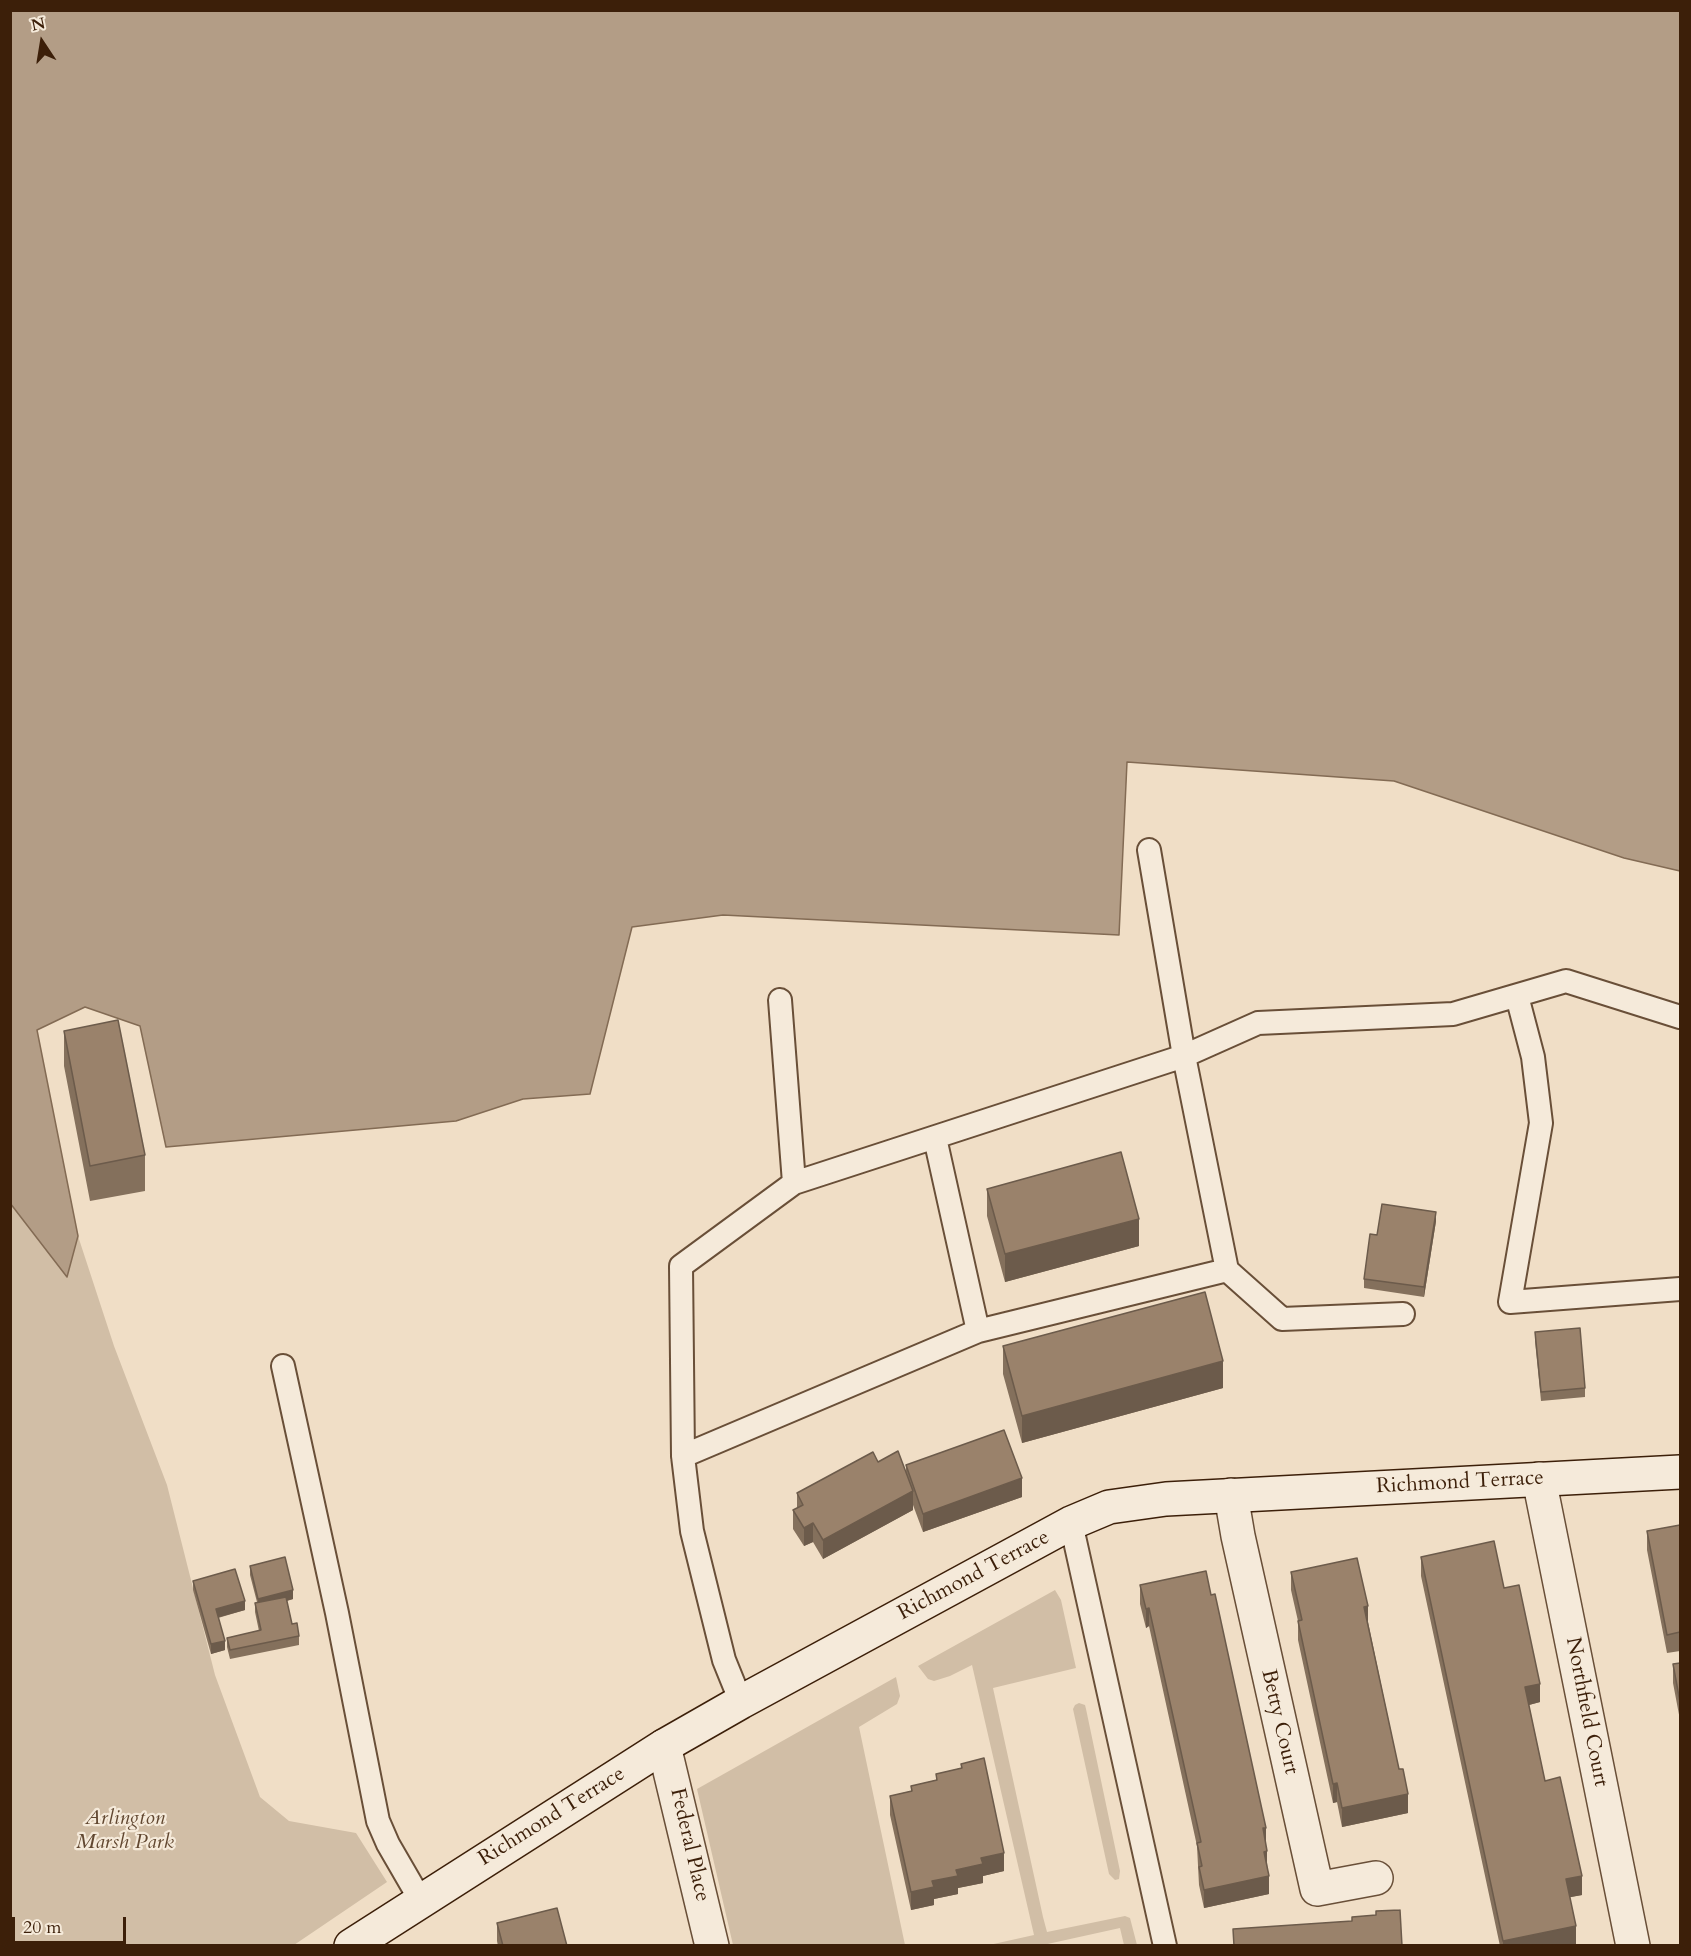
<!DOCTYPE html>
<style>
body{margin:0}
#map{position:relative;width:1691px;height:1956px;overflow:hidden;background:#f0dec6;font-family:Cardo,serif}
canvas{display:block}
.frame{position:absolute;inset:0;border:12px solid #3c1f09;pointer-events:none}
.north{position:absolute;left:12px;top:12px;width:60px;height:60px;-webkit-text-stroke:4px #f5eada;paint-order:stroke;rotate:348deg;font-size:16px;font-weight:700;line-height:24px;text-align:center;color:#3c1f09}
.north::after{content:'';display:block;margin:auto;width:21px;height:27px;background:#3c1f09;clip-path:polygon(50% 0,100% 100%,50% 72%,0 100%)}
.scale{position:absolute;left:12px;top:1917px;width:114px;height:27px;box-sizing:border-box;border:3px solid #3c1f09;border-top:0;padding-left:8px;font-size:18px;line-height:21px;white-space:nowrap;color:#3c1f09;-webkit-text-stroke:4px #f5eada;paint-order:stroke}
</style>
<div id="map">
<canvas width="1691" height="1956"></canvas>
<div class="frame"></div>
<div class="north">N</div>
<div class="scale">20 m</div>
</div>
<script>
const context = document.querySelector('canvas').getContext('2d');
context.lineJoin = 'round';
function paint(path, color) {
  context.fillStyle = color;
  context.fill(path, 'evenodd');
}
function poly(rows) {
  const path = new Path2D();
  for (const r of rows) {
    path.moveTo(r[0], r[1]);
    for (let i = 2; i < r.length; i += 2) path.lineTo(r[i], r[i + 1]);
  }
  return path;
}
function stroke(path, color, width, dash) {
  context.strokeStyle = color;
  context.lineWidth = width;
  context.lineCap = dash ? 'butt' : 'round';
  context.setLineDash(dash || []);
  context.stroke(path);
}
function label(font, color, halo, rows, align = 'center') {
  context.font = font + ' Cardo,serif';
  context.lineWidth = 4.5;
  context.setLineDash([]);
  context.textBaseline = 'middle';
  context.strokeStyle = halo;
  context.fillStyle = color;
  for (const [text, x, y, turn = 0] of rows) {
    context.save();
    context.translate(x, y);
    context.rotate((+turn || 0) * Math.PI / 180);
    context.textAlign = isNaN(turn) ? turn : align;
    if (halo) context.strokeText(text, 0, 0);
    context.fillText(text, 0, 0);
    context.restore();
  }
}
paint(poly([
 [10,1203,31,1230,77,1241,78,1236,114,1346,167,1485,215,1675,260,1797,289,1821,356,1833,387,1882,294,1945,11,1945],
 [1055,1590,1061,1600,1076,1668,993,1688,1043,1917,1047,1932,1125,1916,1130,1918,1137,1945,1124,1945,1120,1928,1043,1945,989,1945,1034,1935,972,1665,950,1676,934,1681,928,1679,918,1666],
 [896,1677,900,1696,897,1704,859,1727,905,1945,733,1945,697,1789],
 [1079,1703,1085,1705,1086,1709,1120,1871,1119,1879,1115,1880,1109,1874,1073,1709,1075,1705]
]), '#d1bea6');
const water = poly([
 [11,10,1680,11,1680,871,1624,858,1394,781,1127,762,1119,935,723,915,632,927,590,1094,523,1099,456,1121,166,1147,140,1026,85,1007,37,1030,78,1236,67,1277,10,1203,11,10]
]);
paint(water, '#b39d86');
stroke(water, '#836b54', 1.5);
const lane = poly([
 [1149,850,1184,1056,1227,1270,1282,1319,1403,1314],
 [1517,996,1533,1057,1541,1123,1510,1302,1680,1289],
 [935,1138,978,1331],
 [794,1183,1184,1056,1258,1023,1453,1014,1566,981,1680,1017],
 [283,1366,337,1613,378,1821,388,1844,421,1901],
 [683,1456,681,1266,794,1183,780,1000],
 [1071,1523,1165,1946],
 [741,1702,724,1660,692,1531,683,1456,978,1331,1227,1270]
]);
const street = poly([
 [1539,1479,1633,1946],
 [1231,1495,1238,1536,1317,1889,1376,1878],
 [664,1746,712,1946]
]);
const secondary = poly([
 [351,1946,664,1746,741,1702,1071,1523,1109,1507,1166,1499,1680,1472]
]);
stroke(lane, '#694f38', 26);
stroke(street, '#694f38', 36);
stroke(secondary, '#3c1f09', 36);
stroke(lane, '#f5eada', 22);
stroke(street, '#f5eada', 33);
stroke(secondary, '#f5eada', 33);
paint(poly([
 [64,1031,145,1155,145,1191,90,1201,64,1066],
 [987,1189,1139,1246,1005,1282,987,1216],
 [1436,1221,1424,1297,1364,1288,1364,1279,1377,1235],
 [1535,1332,1585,1388,1585,1397,1541,1401,1535,1341],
 [1003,1346,1223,1388,1022,1443,1003,1374],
 [878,1462,906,1472,906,1465,1022,1497,923,1532,913,1505,913,1510,823,1559,813,1542,804,1546,793,1529,793,1510,797,1508,797,1493],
 [1680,1525,1680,1651,1667,1653,1647,1550,1647,1531],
 [1421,1557,1504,1588,1540,1702,1529,1705,1545,1781,1582,1895,1570,1897,1576,1945,1572,1946,1500,1946,1421,1576],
 [250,1566,293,1599,287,1601,292,1624,299,1636,299,1645,230,1659,227,1647,227,1638,259,1631,255,1612,255,1603,257,1602,250,1575],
 [1291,1572,1368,1622,1408,1813,1342,1827,1337,1802,1333,1803,1298,1640,1298,1621,1291,1590],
 [193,1581,245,1610,218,1618,225,1650,211,1654,193,1590],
 [1140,1585,1266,1846,1269,1894,1204,1908,1199,1885,1197,1846,1149,1626,1146,1628,1140,1604],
 [1680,1663,1680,1720,1673,1683,1673,1664],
 [961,1764,1004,1871,983,1876,983,1883,958,1888,958,1894,934,1899,934,1905,911,1910,890,1815,890,1796,911,1791,911,1786,936,1780,936,1774,961,1768],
 [497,1923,567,1946,498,1946,497,1941]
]), '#84705c');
paint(poly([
 [1436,1212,1436,1221,1424,1297,1424,1287],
 [1139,1219,1139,1246,1005,1282,1005,1254],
 [1223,1361,1223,1388,1022,1443,1022,1416],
 [1022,1478,1022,1497,923,1532,923,1514],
 [913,1491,913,1510,823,1559,823,1540],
 [813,1523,813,1542,804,1546,804,1528],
 [293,1590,293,1599,258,1608,258,1599],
 [245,1601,245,1610,216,1618,216,1609],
 [1368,1606,1368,1625,1364,1607],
 [1149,1608,1149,1626,1146,1628,1146,1609],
 [225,1641,225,1650,211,1654,211,1644],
 [1540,1684,1540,1702,1525,1706,1525,1687],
 [1337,1783,1337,1802,1333,1803,1333,1784],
 [1408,1794,1408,1813,1342,1827,1342,1808],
 [1263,1828,1266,1828,1266,1846],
 [1267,1851,1267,1870,1264,1852],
 [1004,1853,1004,1871,983,1876,983,1883,958,1888,958,1894,934,1899,934,1905,911,1910,911,1892,981,1858],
 [1269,1876,1269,1894,1204,1908,1204,1890],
 [1582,1876,1582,1895,1566,1898,1566,1879],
 [1576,1926,1576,1945,1572,1946,1503,1946,1503,1941]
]), '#6c5b4b');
const building = poly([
 [118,1020,145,1155,90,1166,64,1031,118,1020],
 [1121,1152,1139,1219,1005,1254,987,1189,1121,1152],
 [1382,1204,1436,1212,1424,1287,1364,1279,1370,1234,1377,1235,1382,1204],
 [1205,1292,1223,1361,1022,1416,1003,1346,1205,1292],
 [1580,1328,1585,1388,1541,1392,1535,1332,1580,1328],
 [1004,1430,1022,1478,923,1514,906,1465,1004,1430],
 [898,1451,913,1491,823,1540,813,1523,804,1528,793,1510,803,1505,797,1493,873,1452,878,1462,898,1451],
 [1680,1525,1680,1632,1667,1635,1647,1531,1680,1525],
 [1494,1541,1504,1588,1519,1585,1540,1684,1525,1687,1545,1781,1560,1777,1582,1876,1566,1879,1576,1926,1503,1941,1421,1557,1494,1541],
 [285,1557,293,1590,258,1599,250,1566,285,1557],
 [1357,1558,1368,1606,1364,1607,1399,1769,1403,1769,1408,1794,1342,1808,1337,1783,1333,1784,1298,1621,1302,1620,1291,1572,1357,1558],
 [235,1569,245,1601,216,1609,225,1641,211,1644,193,1581,235,1569],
 [1206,1571,1211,1595,1215,1594,1266,1828,1263,1828,1267,1851,1264,1852,1269,1876,1204,1890,1199,1867,1202,1866,1197,1843,1201,1842,1149,1608,1146,1609,1140,1585,1206,1571],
 [286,1597,292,1624,297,1623,299,1636,230,1650,227,1638,261,1630,255,1603,286,1597],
 [1680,1663,1680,1702,1673,1664,1680,1663],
 [984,1758,1004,1853,981,1858,983,1864,956,1870,958,1876,932,1881,934,1887,911,1892,890,1796,912,1791,911,1786,937,1780,936,1774,962,1768,961,1764,984,1758],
 [557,1908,567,1946,503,1946,497,1923,557,1908],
 [1400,1910,1402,1946,1234,1946,1233,1929,1352,1921,1352,1917,1376,1915,1376,1911,1400,1910]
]);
paint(building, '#9a826b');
stroke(building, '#6c5b4b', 1.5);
label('21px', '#3c1f09', '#f5eada', [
 ["Richmond Terrace",1460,1483,-3],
 ["Richmond Terrace",974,1576,-28],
 ["Northfield Court",1586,1712,79],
 ["Betty Court",1279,1722,77],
 ["Richmond Terrace",552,1817,-32],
 ["Federal Place",689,1845,77]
]);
label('italic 21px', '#614730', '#f5eada', [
 ["Arlington",125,1819],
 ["Marsh Park",125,1843]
]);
</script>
